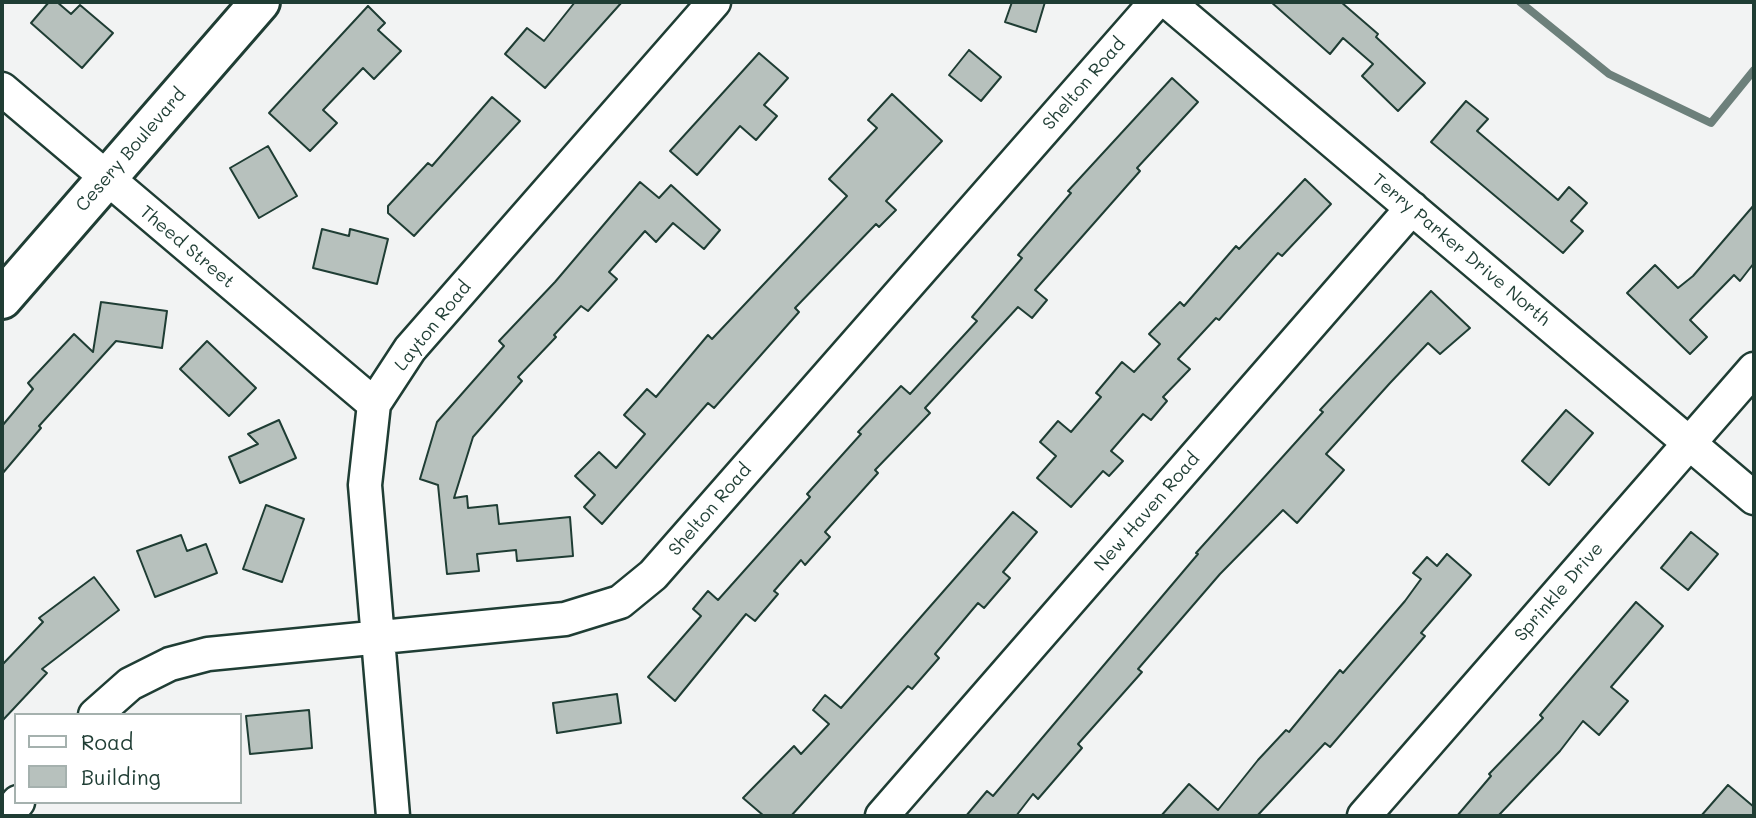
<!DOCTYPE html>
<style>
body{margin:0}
#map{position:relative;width:1756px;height:818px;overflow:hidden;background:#f2f3f3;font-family:Mali,sans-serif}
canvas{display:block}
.frame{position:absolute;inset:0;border:4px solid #1f3d34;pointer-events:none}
.legend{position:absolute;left:14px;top:713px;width:228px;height:91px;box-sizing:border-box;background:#fff;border:2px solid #a5b1ae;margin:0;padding:9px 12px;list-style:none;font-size:21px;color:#1f3d34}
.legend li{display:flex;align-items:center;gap:14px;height:35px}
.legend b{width:35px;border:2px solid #a5b1ae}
</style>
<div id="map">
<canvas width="1756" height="818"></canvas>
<div class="frame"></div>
<ul class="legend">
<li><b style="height:9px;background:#fff"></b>Road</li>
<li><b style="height:19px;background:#b7c1bd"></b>Building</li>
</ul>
</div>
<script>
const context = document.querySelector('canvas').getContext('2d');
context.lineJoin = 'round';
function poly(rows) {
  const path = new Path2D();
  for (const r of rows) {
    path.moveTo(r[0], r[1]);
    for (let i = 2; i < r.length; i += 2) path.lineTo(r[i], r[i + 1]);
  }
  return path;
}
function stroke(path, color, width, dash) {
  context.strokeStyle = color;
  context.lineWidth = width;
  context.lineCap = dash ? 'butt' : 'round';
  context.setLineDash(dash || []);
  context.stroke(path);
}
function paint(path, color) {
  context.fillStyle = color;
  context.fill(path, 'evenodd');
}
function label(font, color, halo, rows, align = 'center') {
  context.font = font + ' Mali,sans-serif';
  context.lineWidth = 5;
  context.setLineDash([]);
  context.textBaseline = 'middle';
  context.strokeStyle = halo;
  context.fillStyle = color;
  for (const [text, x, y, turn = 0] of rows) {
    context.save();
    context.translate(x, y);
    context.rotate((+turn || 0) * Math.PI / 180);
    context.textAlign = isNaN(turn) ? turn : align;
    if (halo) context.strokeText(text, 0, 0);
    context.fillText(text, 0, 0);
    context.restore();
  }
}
stroke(poly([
 [1520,2,1609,74,1711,123,1754,70]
]), '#6d807b', 8);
const building = poly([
 [49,2,57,2,71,14,80,5,113,33,82,68,31,23,49,2],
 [575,2,622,2,545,88,505,54,527,28,544,41,575,2],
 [1012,2,1045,2,1036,32,1005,22,1012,2],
 [1271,2,1341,2,1378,34,1376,37,1425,83,1398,111,1362,76,1373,64,1343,38,1330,54,1271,2],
 [368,6,385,23,378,30,401,51,374,79,363,68,323,110,337,123,310,151,269,113,368,6],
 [969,50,1001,77,981,101,949,75,969,50],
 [759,53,788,78,764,105,777,116,756,140,740,126,697,175,670,151,759,53],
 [1172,78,1198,102,1137,168,1140,171,1035,290,1047,300,1032,318,1018,307,925,408,930,413,875,470,878,473,825,532,830,537,805,565,801,560,774,591,778,594,755,621,746,614,675,701,648,677,701,616,693,609,708,591,718,600,810,497,807,494,861,434,858,432,901,386,910,394,977,321,972,317,1022,258,1018,255,1071,193,1068,191,1172,78],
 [892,94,942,141,886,201,896,210,879,227,876,224,795,308,799,312,714,408,708,403,602,524,584,507,595,495,575,476,599,452,616,468,645,434,624,415,647,389,656,397,708,335,712,339,847,196,829,179,877,128,868,120,892,94],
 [492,97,520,121,414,236,388,213,388,206,428,163,432,166,492,97],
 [1466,101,1488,119,1477,131,1558,200,1569,187,1587,203,1571,221,1583,231,1563,253,1431,142,1466,101],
 [268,146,297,196,259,218,230,168,268,146],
 [1305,179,1331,204,1282,256,1278,253,1219,320,1216,318,1178,359,1190,369,1163,397,1167,401,1151,420,1143,414,1111,451,1123,461,1109,476,1103,471,1071,507,1037,478,1056,456,1040,442,1058,421,1071,432,1101,397,1096,393,1122,362,1134,372,1160,344,1149,334,1180,302,1184,306,1236,246,1239,249,1305,179],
 [640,182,659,198,671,185,720,230,704,249,673,223,656,242,645,231,609,272,617,279,588,311,581,306,554,335,556,337,518,377,522,381,473,437,454,498,467,496,468,508,497,505,499,524,570,517,573,556,517,561,516,550,477,554,479,571,447,574,438,485,420,479,437,422,504,346,499,341,555,282,640,182],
 [1754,205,1754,263,1740,281,1734,275,1690,320,1707,337,1690,354,1627,293,1655,265,1678,288,1693,276,1754,205],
 [322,229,349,236,350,229,388,239,377,284,313,268,322,229],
 [1431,291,1470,328,1440,354,1428,343,1390,383,1326,454,1344,470,1297,523,1283,510,1220,574,1138,669,1142,672,1078,744,1082,748,1038,799,1033,794,1016,816,966,816,987,791,993,796,1198,554,1196,553,1323,412,1320,410,1431,291],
 [101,302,167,311,162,348,116,341,39,426,41,428,2,474,2,426,33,389,28,383,74,334,93,352,101,302],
 [207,341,256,388,229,416,180,369,207,341],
 [1566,410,1593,433,1549,485,1522,461,1566,410],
 [279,420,296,458,240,483,229,457,258,444,248,434,279,420],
 [266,505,304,519,282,582,243,569,266,505],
 [1013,512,1037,532,1003,572,1010,578,984,608,978,603,935,654,939,658,912,689,908,686,791,816,764,816,743,798,794,746,801,754,829,724,813,710,825,695,841,708,1013,512],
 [1691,532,1718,554,1688,590,1661,568,1691,532],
 [181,535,187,551,206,544,217,573,155,597,137,551,181,535],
 [1447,554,1471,575,1421,633,1425,636,1330,747,1325,743,1257,816,1161,816,1189,784,1218,810,1258,760,1286,730,1289,732,1340,670,1343,673,1405,601,1421,579,1413,573,1427,557,1437,566,1447,554],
 [94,577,119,610,42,669,47,673,2,721,2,665,43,622,39,618,94,577],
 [1636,602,1663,626,1611,687,1628,701,1599,735,1583,721,1560,751,1498,816,1457,816,1491,776,1489,774,1543,718,1540,715,1636,602],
 [617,694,621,723,557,733,553,703,617,694],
 [309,710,312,748,250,754,246,716,309,710],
 [1728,785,1754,807,1754,816,1701,816,1728,785]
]);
paint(building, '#b7c1bd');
stroke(building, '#1f3d34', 2);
const minor = poly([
 [1168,2,1754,498],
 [2,89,374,404],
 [95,715,130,684,170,664,208,654,565,619,620,602,653,575,1156,2],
 [6,816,18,802],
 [393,816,365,485,374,404,410,349,714,2],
 [882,816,1412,208],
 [1364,816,1754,369]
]);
const major = poly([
 [2,299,260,2]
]);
stroke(minor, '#1f3d34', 37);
stroke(major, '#1f3d34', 44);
stroke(minor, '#fff', 32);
stroke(major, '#fff', 38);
label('18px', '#1f3d34', '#fff', [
 ["Shelton Road",1084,84,-49],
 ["Cesery Boulevard",131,150,-49],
 ["Theed Street",187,247,40],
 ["Terry Parker Drive North",1461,250,40],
 ["Layton Road",433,326,-51],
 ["Shelton Road",710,510,-49],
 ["New Haven Road",1147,512,-49],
 ["Sprinkle Drive",1559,592,-49]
]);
</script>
